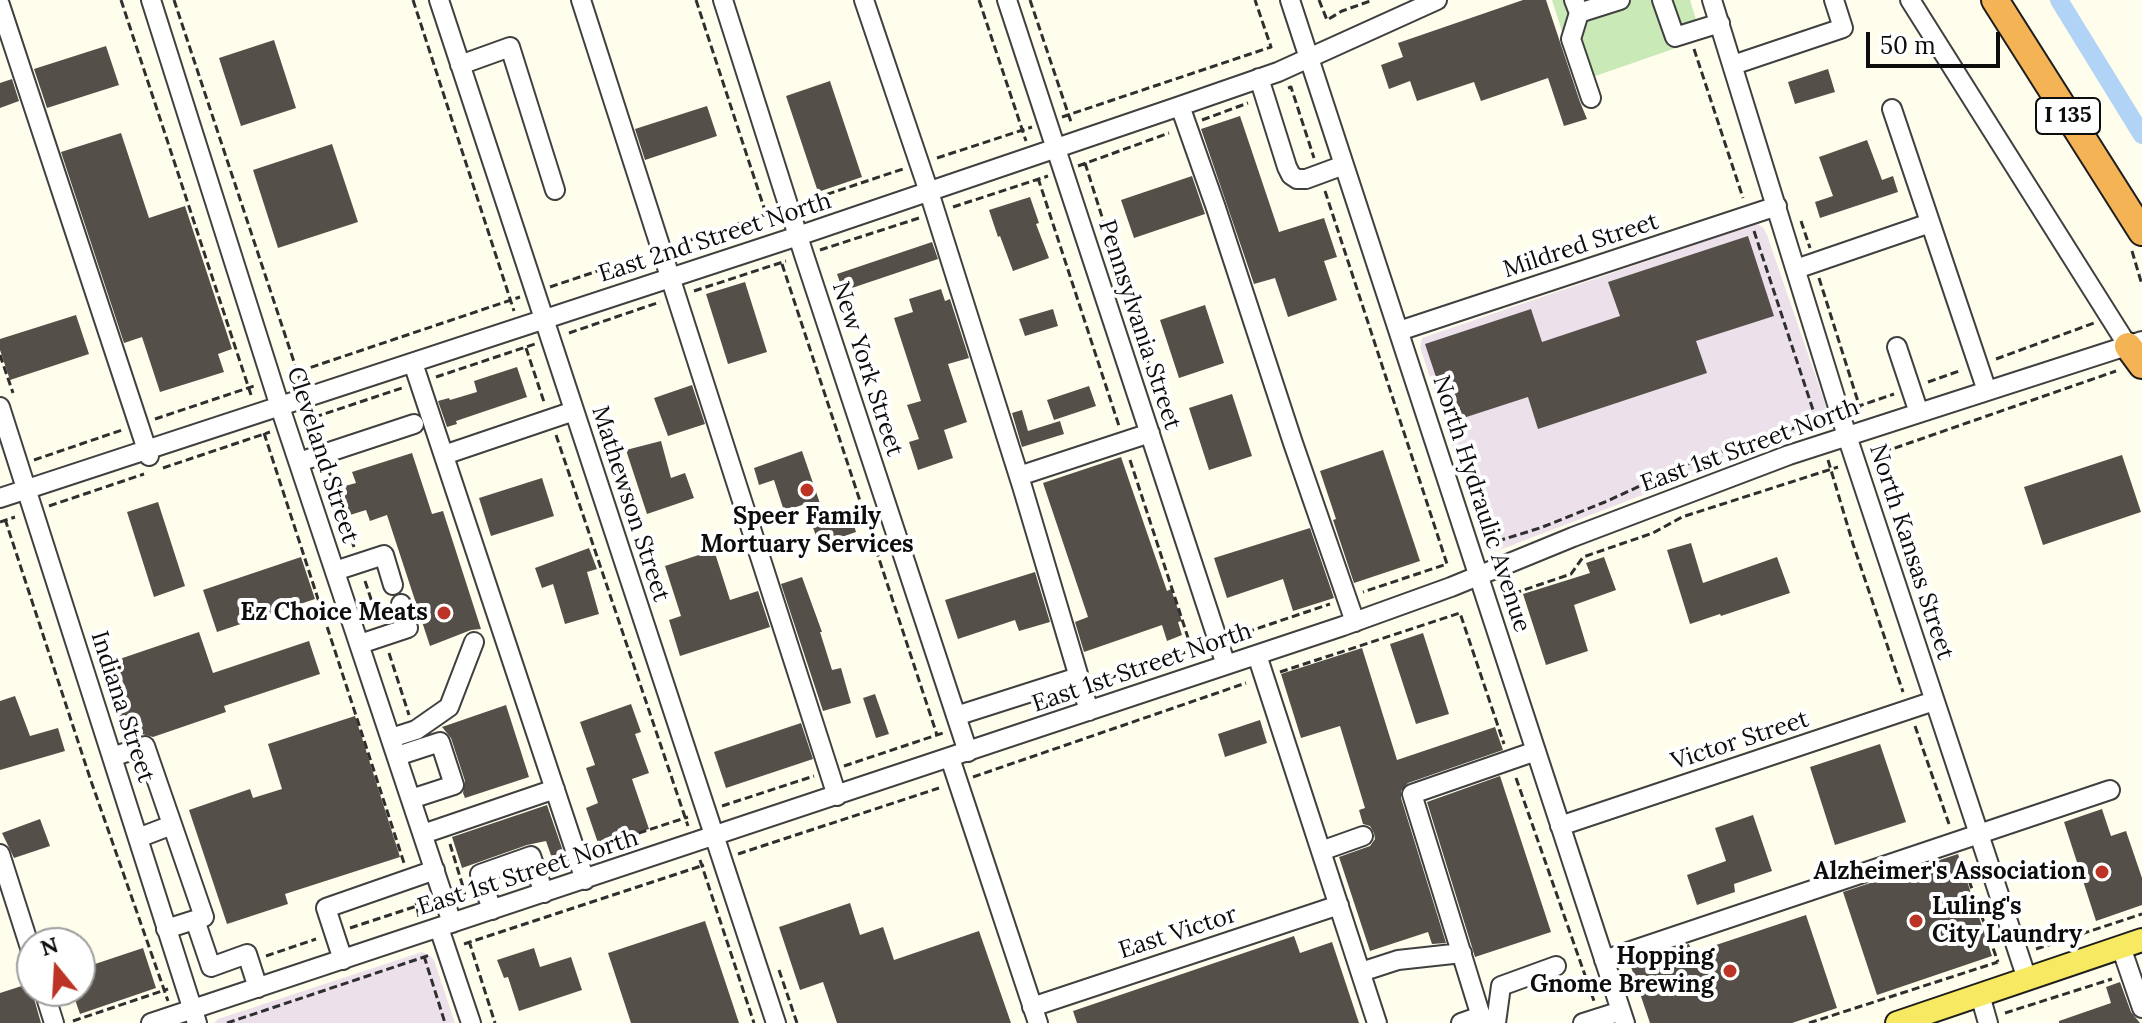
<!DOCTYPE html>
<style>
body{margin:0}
#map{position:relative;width:2142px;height:1023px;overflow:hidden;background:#fffeec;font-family:Lora,serif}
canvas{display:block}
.north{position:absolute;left:16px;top:927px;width:80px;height:80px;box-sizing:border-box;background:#fff;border:2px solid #9e9e9e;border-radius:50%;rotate:342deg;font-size:22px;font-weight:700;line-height:32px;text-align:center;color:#0d0d0d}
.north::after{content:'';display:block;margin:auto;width:28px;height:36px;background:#bc3425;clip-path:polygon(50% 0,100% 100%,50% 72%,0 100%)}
.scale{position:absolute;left:1866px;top:32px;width:134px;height:36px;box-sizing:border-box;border:4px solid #0d0d0d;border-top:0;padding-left:10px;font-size:24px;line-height:28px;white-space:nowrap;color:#0d0d0d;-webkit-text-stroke:6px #fff;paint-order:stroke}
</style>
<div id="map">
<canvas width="2142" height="1023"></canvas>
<div class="north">N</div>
<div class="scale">50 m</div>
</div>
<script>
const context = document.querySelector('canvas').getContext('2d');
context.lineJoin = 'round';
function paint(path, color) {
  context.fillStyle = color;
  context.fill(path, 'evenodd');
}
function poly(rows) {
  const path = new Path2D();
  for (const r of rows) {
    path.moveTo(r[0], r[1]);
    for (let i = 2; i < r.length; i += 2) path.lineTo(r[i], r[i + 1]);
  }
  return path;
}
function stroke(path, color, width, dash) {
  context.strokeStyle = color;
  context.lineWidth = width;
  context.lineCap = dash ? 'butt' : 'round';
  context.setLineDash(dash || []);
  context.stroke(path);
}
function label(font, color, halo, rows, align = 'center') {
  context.font = font + ' Lora,serif';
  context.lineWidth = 8;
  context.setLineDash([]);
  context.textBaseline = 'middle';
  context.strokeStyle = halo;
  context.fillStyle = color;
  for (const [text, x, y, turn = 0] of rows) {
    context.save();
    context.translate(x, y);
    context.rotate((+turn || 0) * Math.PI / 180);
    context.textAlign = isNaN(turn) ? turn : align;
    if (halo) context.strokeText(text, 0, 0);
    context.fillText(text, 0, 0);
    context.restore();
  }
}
paint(poly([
 [1756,224,1763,227,1767,235,1830,418,1828,425,1821,429,1666,486,1497,551,1490,552,1485,546,1420,347,1422,338],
 [422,952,429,955,434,960,455,1023,214,1023,218,1019]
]), '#ece1eb');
paint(poly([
 [1552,0,1690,0,1702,39,1578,82]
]), '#c9e9b7');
stroke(poly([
 [2059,0,2142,135]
]), '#b1d3f6', 18);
paint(poly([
 [1523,0,1546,0,1580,102,1587,119,1564,126,1548,78,1481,101,1474,82,1417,101,1410,81,1389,89,1381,65,1403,57,1398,43],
 [274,40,296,108,241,126,219,58],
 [106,46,119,85,47,108,34,69],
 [1828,69,1835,92,1795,104,1788,82],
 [12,79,19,101,0,108,0,83],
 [830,81,862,177,818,192,786,96],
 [707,106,717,136,645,160,635,129],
 [1240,116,1279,232,1324,218,1337,257,1324,261,1337,300,1288,317,1275,278,1254,284,1201,129],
 [121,133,149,218,185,206,232,349,218,354,224,372,160,392,142,337,124,343,61,152],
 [1867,140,1882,180,1893,176,1898,192,1820,218,1815,202,1833,196,1819,157],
 [332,144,358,222,278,248,253,170],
 [1192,176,1205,214,1134,238,1121,200],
 [1030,197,1039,223,1036,224,1049,258,1013,271,1000,236,998,237,989,210],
 [1748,236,1774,316,1696,341,1707,373,1538,429,1528,397,1451,422,1425,344,1531,309,1542,342,1620,316,1608,282],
 [932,242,938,259,843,291,837,274],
 [745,282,767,352,728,364,706,294],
 [941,289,945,301,950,299,969,358,948,364,967,422,944,430,953,458,918,470,909,442,919,439,907,405,921,401,894,318,913,312,909,299],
 [1205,305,1224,363,1179,378,1160,320],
 [1053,309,1058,326,1025,336,1019,319],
 [76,315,89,354,10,380,0,350,0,339],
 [517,367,527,397,456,421,457,424,447,427,438,401,449,398,450,400,477,392,474,381],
 [692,385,705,424,668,436,654,398],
 [1089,386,1096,406,1054,420,1047,400],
 [1232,394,1252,456,1209,470,1189,408],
 [1022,410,1028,431,1060,421,1064,434,1022,447,1012,413],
 [661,441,671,478,685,473,694,498,647,514,626,450],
 [1383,450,1420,561,1354,583,1333,520,1336,519,1320,471],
 [802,451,825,518,849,509,856,532,819,545,805,504,784,511,774,480,759,485,754,468],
 [412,453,432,514,443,511,481,629,471,630,430,646,387,515,370,521,366,510,350,515,341,487,356,483,352,472],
 [2122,455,2141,512,2043,545,2024,487],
 [1121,457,1167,591,1171,589,1182,621,1178,622,1182,635,1167,641,1162,625,1084,652,1075,622,1088,617,1043,483],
 [542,478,554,516,491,536,479,498],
 [158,502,185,586,154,597,127,512],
 [1310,528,1334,598,1293,611,1283,579,1227,598,1214,558],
 [1691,543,1703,583,1777,557,1790,593,1721,616,1720,614,1690,624,1667,550],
 [589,548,597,569,587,572,599,614,565,624,553,584,542,588,535,568],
 [714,550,730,600,758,591,770,627,680,656,669,620,681,616,665,566],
 [301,557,315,599,217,632,203,590],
 [1604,557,1616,590,1574,605,1588,651,1546,665,1523,594,1590,573,1586,563],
 [1035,572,1050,622,1019,631,1015,620,958,639,945,600],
 [802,577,822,632,820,632,832,670,841,668,851,703,823,711,781,584],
 [199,632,213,673,309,641,320,674,224,706,226,712,153,737,142,734,127,739,102,665],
 [1423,633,1449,714,1416,724,1390,644],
 [1362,648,1397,760,1495,727,1503,750,1408,783,1401,791,1401,798,1446,943,1432,944,1428,932,1370,951,1339,857,1370,846,1375,839,1374,833,1370,826,1363,824,1359,810,1365,808,1340,726,1301,738,1281,674],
 [875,694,889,734,876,738,863,698],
 [15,696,30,736,58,728,65,751,0,770,0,701],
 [631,704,641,732,635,734,649,773,632,779,649,829,599,846,586,808,598,803,586,768,595,765,580,722],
 [506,705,529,777,465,798,463,793,465,781,451,738,442,727],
 [355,716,400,857,285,894,288,904,227,924,189,810,250,789,253,798,282,789,268,744],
 [1260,720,1267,743,1225,757,1218,734],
 [801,723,813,759,726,788,714,752],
 [1880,744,1906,822,1835,845,1810,767],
 [1500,776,1551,932,1475,957,1427,802],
 [547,805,565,857,553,861,546,841,527,845,462,868,452,837],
 [2102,809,2111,836,2126,831,2142,878,2142,905,2096,921,2064,822],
 [1753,815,1772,871,1734,884,1735,892,1697,905,1687,875,1726,861,1715,828],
 [40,819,50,846,14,858,2,833],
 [1958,854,1992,956,1877,995,1843,892],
 [850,903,860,935,883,927,894,960,979,931,1011,1023,837,1023,823,982,800,990,779,927],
 [1806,915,1837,1008,1792,1023,1650,1023,1630,964,1689,944,1692,953],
 [705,921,739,1023,631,1023,608,953],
 [1294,936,1300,953,1332,942,1359,1023,1077,1023,1073,1011],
 [143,948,156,988,80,1014,72,991,80,991,80,969],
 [534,948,540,967,571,957,582,990,519,1011,508,977,504,978,497,960],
 [2120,982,2131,1012,2140,1023,2059,1023,2059,1021,2111,1003,2106,987],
 [31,983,33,995,41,1023,0,1023,0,993]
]), '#554f49');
const minor = poly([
 [151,0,280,407,452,923],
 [439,0,776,1023],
 [581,0,837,796],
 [723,0,804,255,968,752],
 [864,0,929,192,1022,486,1089,711],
 [1007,0,1226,665],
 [1290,0,1625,1023],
 [1574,0,1579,13,1620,0],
 [1662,0,1675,37,1720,23],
 [1712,0,1847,436,2027,979],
 [1910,0,2128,346],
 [0,5,149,456],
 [1579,13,1571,39,1591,98],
 [460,65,510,47,555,190],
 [1733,65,1843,28,1834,0],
 [1259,78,1287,167,1291,175,1297,179,1306,179,1344,165],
 [1180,106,1216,208,1293,443,1355,622],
 [1892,109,1987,391],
 [1796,269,1930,223],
 [1399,331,1777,206],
 [1897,347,1919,413],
 [413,363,585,880],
 [0,407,197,1023],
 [444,455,574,411],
 [299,462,414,424],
 [1019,476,1150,433],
 [0,498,798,236,1180,106,1278,72,1437,0],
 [335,571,384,555,393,585],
 [360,644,408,628,401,604],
 [1257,655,1377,1023],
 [956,716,1078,677],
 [391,738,416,730,449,707,474,642],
 [397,756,440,742,454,785,411,799],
 [112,757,145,746,204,917,166,929],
 [950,758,1038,1023],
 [1560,826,1934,701],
 [423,834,555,789],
 [138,838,172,825],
 [1321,851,1363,836],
 [0,854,32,954],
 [492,910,480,874,531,856,544,893],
 [195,920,211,967,247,954,258,988],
 [439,928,471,1023],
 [2121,947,2142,1008],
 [343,960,326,908,435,870],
 [1604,960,2110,790],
 [1361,972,1398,960,1462,953],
 [44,991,54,1023],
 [1980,995,1988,1023],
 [1032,1007,1339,905],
 [151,1023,1343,626,1451,587,1573,537,1789,455,2142,341],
 [1461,1023,1481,1016],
 [1483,1023,1412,794,1536,751],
 [1496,1023,1501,986,1556,966],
 [1583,1023,1621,1011]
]);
const major = poly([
 [1897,1023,2142,940]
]);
const highway = poly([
 [1995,0,2142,232],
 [2128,346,2142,365]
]);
stroke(minor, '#404040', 22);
stroke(major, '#1e1e1e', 26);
stroke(highway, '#1e1e1e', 30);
stroke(poly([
 [121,0,251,395],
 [174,0,300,380],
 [413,0,514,311],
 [696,0,770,226],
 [979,0,1026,141],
 [1030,0,1072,125],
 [1319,0,1327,20,1342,11,1373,0],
 [1694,49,1743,198],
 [1288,88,1291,87,1314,158],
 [1062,117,1271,47,1255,0],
 [1202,120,1248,103],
 [937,158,1032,127],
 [1085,163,1168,426],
 [1078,166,1169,133],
 [1038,178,1119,426],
 [1325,191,1447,564,1363,592],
 [804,202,903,169],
 [953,207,1048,176],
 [1801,221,1810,248],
 [1754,231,1817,422],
 [679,244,770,213],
 [820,250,919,218],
 [2132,251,2142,285],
 [782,264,937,735],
 [1819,278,1860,408],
 [550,287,645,255],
 [694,291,786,261],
 [569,333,660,302],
 [526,348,544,402],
 [0,355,13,393],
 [1996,359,2094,323],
 [288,375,520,297],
 [436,377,535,344],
 [1928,382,1962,370],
 [1856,407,1894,394],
 [312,418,318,437],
 [155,419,254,386],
 [303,421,402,388],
 [264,433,404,863],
 [556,435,688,826],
 [1872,446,1905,549],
 [1872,456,2116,371],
 [34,460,122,430],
 [1130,460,1192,650],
 [1828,460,1853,544,1903,692],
 [163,468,270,432],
 [329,471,354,547],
 [49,506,144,474],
 [5,519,91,781,168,1001],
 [0,522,15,517],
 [1489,546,1490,548,1501,540,1540,528,1605,502,1701,458,1822,419],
 [365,581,378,620],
 [1507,600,1506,596,1571,574,1583,557,1653,533,1682,517,1838,467],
 [1235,636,1330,604],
 [389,653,409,715],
 [1280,672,1460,613,1504,744],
 [1098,682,1201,647],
 [1915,726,1949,824],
 [844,766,943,733],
 [973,777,1246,683],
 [1516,778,1594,1001],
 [722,806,814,776],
 [450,844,464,890,465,898],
 [593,848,688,817],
 [738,854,939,788],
 [1961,858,1998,962],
 [700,860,754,1023],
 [415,897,419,917],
 [350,928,426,903],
 [469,941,495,1023],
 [464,944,704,865],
 [2036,949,2142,914],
 [266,956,316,939],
 [424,956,445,1023],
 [779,970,797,1023],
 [2005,1013,2112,979],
 [73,1021,168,989],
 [227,1023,430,955],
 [1809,1023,1998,962]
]), '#2f2f2f', 3, [8, 4]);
stroke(minor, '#fff', 18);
stroke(major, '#f8e963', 22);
stroke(highway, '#f4b456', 26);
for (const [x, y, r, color] of [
 [807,490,8,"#bc3425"],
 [444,613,8,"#bc3425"],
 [2102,872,8,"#bc3425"],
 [1916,921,8,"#bc3425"],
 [1730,971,8,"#bc3425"]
]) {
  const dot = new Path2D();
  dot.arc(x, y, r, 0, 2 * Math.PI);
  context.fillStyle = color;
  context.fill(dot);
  stroke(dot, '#fff', 3);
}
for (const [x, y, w] of [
 [2068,116,64]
]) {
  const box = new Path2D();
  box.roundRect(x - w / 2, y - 18, w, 36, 6);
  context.fillStyle = '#fff';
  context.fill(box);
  stroke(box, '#0d0d0d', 2);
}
label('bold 22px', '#0d0d0d', null, [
 ["I 135",2068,116]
]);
label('24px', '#0d0d0d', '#fff', [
 ["East 2nd Street North",715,238,-18],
 ["Mildred Street",1581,246,-18],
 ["Pennsylvania Street",1139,325,72],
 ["New York Street",867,369,72],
 ["East 1st Street North",1750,446,-20],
 ["Cleveland Street",322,455,72],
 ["Mathewson Street",630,504,72],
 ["North Hydraulic Avenue",1481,504,72],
 ["North Kansas Street",1911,552,72],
 ["East 1st Street North",1142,668,-19],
 ["Indiana Street",122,707,72],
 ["Victor Street",1740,741,-18],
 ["East 1st Street North",528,873,-18],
 ["East Victor",1178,933,-18]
]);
label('bold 24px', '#0d0d0d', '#fff', [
 ["Speer Family",807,517,"center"],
 ["Mortuary Services",807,545,"center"],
 ["Ez Choice Meats",428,613],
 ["Alzheimer's Association",2086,872],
 ["Luling's",1932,907,"left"],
 ["City Laundry",1932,935,"left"],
 ["Hopping",1714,957],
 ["Gnome Brewing",1714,985]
], 'right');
</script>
